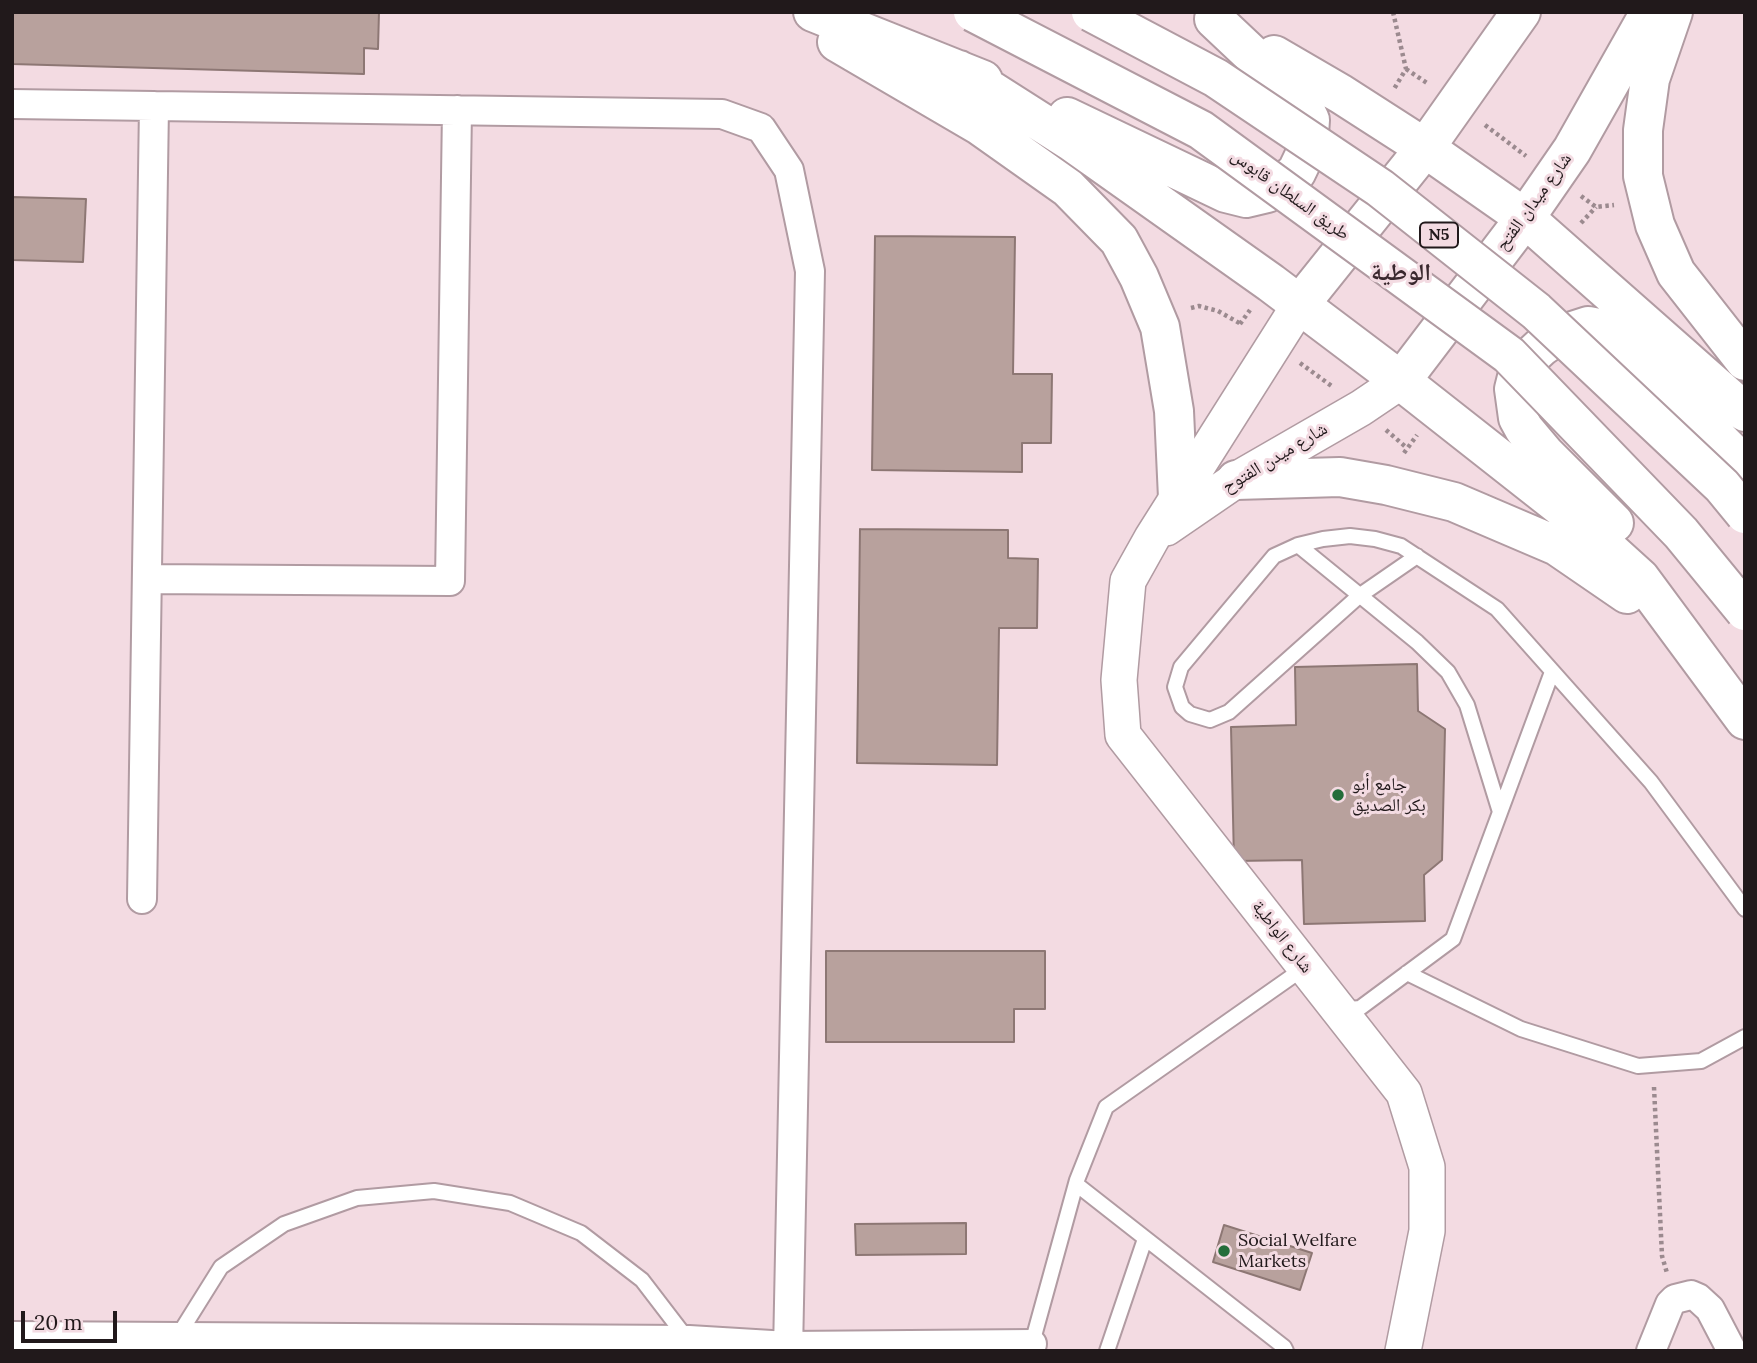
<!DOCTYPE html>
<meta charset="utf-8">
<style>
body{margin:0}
#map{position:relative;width:1757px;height:1363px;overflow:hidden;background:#f3dbe2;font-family:Lora,serif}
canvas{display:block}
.frame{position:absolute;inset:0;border:14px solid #21191b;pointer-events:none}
.scale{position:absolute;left:21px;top:1311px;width:96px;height:32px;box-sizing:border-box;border:4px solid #21191b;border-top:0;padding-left:9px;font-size:21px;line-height:24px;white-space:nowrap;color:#21191b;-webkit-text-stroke:5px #f3dbe2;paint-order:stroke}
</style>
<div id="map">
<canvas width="1757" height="1363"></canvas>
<div class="frame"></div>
<div class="scale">20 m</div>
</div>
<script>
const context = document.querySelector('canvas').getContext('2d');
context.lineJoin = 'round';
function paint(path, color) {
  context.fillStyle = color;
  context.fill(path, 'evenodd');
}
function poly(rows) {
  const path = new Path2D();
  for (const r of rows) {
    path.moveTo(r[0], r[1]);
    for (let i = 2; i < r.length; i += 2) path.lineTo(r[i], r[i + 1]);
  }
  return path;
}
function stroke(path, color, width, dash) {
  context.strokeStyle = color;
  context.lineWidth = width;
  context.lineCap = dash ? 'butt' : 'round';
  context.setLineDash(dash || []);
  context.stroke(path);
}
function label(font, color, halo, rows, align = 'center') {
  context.font = font + ' Lora,"Noto Naskh Arabic",serif';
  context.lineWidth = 6;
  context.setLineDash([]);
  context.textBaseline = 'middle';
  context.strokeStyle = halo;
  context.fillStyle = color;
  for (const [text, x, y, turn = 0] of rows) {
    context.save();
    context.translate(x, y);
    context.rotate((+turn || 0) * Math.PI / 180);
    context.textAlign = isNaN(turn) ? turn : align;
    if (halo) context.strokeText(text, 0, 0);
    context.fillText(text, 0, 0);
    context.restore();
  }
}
const building = poly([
 [12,12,379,12,378,49,364,48,364,74,12,64,12,12],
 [12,197,86,199,83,262,12,260,12,197],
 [875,236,1015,237,1013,374,1052,374,1051,443,1022,443,1022,472,872,470,875,236],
 [860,529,1008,530,1008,558,1038,559,1037,628,999,628,997,765,857,763,860,529],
 [1417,664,1418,711,1445,729,1442,860,1424,875,1425,921,1304,924,1302,860,1234,861,1231,727,1296,725,1295,667,1417,664],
 [826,951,1045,951,1045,1009,1014,1009,1014,1042,826,1042,826,951],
 [966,1223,966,1254,856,1255,855,1224,966,1223],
 [1224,1225,1312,1253,1300,1290,1213,1262,1224,1225]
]);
paint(building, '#b8a19d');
stroke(building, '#8d7774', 2);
const service = poly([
 [1298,545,1417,642,1448,672,1467,705,1500,812],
 [1417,556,1359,596,1229,712,1210,720,1190,714,1182,707,1175,687,1181,667,1274,556,1298,545,1323,539,1350,536,1375,539,1401,546,1497,609,1651,782,1745,909],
 [1407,973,1521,1029,1638,1066,1701,1061,1745,1037],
 [1340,1010,1360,1008,1453,939,1552,672],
 [1076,1184,1284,1347,1286,1351],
 [176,1339,221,1267,284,1224,357,1198,434,1191,510,1203,581,1233,642,1280,688,1340],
 [1031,1347,1077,1180,1106,1107,1304,968],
 [1107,1351,1145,1239]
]);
const minor = poly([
 [12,104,722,114,761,128,789,170,810,271,788,1351],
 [147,579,450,581,457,110],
 [142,899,154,106],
 [12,1336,689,1340,788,1346,1032,1344],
 [1651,1351,1670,1304,1675,1299,1691,1295,1698,1298,1710,1309,1732,1351]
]);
const tertiary = poly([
 [1300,304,1152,538,1128,581,1119,680,1123,735,1404,1093,1427,1167,1427,1231,1403,1351],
 [1166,528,1236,480,1361,408,1401,381]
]);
const secondary = poly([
 [1300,304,1425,148,1521,12],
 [1401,381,1525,218,1572,150,1650,12]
]);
const trunk = poly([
 [813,12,983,80],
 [1673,12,1650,79,1643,130,1643,176,1655,225,1676,273,1745,361],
 [837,42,979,125,1068,188,1119,240,1139,277,1160,327,1174,411,1178,498],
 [1274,55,1341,94,1425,148,1525,218,1745,412],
 [959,70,1072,142,1271,283,1401,381,1565,510,1640,578,1745,720],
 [1067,117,1226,193,1246,198,1267,193,1296,173,1308,148,1310,120,1300,100,1214,19],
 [1236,480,1340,477,1386,485,1454,502,1557,546,1627,594],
 [1614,523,1545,454,1524,429,1518,418,1514,389,1517,377,1527,360,1541,347,1557,336,1588,326,1603,329,1616,336,1745,466]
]);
stroke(service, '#b19ba2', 18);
stroke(minor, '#b19ba2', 32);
stroke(tertiary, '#b19ba2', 38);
stroke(secondary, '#b19ba2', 42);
stroke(trunk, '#b19ba2', 42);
stroke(poly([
 [1393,12,1406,69,1394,89],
 [1406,69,1427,83],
 [1485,125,1526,156],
 [1581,196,1596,207,1614,205],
 [1581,223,1596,207],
 [1191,308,1199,306,1218,311,1241,324],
 [1240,324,1250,310],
 [1300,363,1333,387],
 [1386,430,1407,448],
 [1404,453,1417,435],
 [1654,1087,1662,1256,1667,1273]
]), '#9b8a8f', 4.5, [3.5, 3.5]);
stroke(service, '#fff', 14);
stroke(minor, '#fff', 28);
stroke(tertiary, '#fff', 35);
stroke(secondary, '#fff', 38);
stroke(trunk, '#fff', 38);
const trunkBridge = poly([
 [973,12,1201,130,1509,355,1681,533,1745,611],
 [1091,12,1216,78,1380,188,1536,311,1722,486,1745,514]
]);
stroke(trunkBridge, '#b19ba2', 42, []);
stroke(trunkBridge, '#fff', 38);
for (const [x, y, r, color] of [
 [1338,795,7,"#246d3a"],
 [1224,1251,7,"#246d3a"]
]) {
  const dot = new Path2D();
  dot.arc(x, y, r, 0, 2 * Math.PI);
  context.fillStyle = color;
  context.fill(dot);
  stroke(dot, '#f3dbe2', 2.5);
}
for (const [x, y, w] of [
 [1439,235,38]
]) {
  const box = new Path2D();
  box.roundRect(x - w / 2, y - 12.5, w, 25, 5);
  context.fillStyle = '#f3dbe2';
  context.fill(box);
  stroke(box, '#21191b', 2);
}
label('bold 16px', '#21191b', null, [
 ["N5",1439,235]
]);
label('18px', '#21191b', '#f3dbe2', [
 ["طريق السلطان قابوس",1290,195,36],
 ["شارع ميدان الفتح",1534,202,-54],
 ["شارع ميدن الفتوح",1275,458,-31],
 ["شارع الواطية",1282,937,52]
]);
label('18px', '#21191b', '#f3dbe2', [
 ["جامع أبو",1352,785],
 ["بكر الصديق",1352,806],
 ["Social Welfare",1238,1241],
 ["Markets",1238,1262]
], 'left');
label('bold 24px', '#3a282e', '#f3dbe2', [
 ["الوطية",1401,273]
]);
</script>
